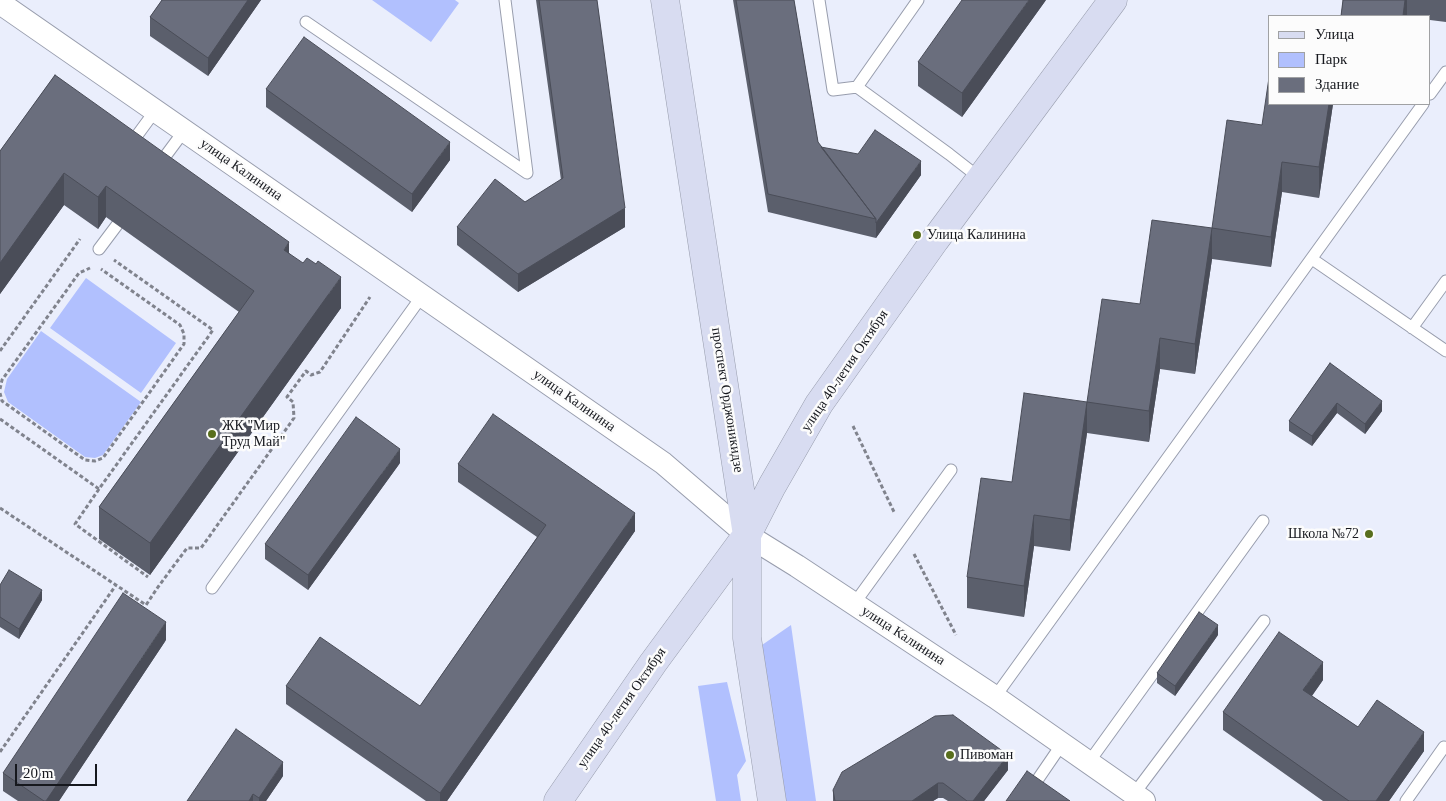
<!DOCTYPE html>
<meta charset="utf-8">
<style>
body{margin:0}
#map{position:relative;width:1446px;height:801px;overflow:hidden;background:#eaeefc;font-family:"Times New Roman",serif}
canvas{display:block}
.legend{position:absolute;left:1268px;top:15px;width:162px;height:90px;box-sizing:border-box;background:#fcfcfc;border:1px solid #a0a1a3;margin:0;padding:6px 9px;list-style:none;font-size:15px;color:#16181e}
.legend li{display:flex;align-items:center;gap:10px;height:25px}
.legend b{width:25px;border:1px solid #a0a1a3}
.scale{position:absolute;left:15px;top:764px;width:82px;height:22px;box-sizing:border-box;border:2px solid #16181e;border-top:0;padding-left:6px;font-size:15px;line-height:18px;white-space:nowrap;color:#16181e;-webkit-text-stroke:4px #fcfcfc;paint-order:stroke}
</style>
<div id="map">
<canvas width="1446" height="801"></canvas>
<ul class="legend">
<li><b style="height:6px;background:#d8dcf1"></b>Улица</li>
<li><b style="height:14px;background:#b1c0fe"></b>Парк</li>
<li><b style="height:14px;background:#6a6e7d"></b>Здание</li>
</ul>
<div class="scale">20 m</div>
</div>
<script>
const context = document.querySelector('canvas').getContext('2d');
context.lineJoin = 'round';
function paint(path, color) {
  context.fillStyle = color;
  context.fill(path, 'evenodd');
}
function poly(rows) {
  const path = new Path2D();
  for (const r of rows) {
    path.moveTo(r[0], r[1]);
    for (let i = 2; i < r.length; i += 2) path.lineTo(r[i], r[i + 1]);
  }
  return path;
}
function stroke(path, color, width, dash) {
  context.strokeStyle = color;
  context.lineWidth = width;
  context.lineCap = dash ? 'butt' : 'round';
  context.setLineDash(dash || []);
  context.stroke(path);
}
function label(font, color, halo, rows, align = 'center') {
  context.font = font + ' "Times New Roman",serif';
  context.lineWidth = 5;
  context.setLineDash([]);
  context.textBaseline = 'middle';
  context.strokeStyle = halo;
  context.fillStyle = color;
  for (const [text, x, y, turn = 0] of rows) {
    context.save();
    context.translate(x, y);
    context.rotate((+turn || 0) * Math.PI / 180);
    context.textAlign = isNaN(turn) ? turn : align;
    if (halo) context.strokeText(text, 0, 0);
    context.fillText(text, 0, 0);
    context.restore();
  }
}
paint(poly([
 [372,0,455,0,459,3,431,42],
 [86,278,176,343,141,393,50,328],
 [41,331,141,402,103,455,95,458,85,457,8,402,4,392,7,379],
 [791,625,816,801,784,801,762,645],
 [727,682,746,761,737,775,741,801,716,801,698,686]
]), '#b1c0fe');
const lane = poly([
 [819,0,833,90,857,87,949,154,981,179],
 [306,22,527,173,505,0],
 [857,87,918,0],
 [1430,94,1446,72],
 [130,145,155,111],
 [158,166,184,131],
 [99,249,117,225],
 [1312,259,1446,351],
 [1412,328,1446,281],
 [212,588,422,296],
 [854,604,951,470],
 [995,697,1423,104],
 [1089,762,1263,521],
 [1134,794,1264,621],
 [1023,801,1062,744],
 [1406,801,1444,747]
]);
const street = poly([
 [0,3,663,463,747,535,797,566,995,697,1144,801]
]);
const secondary = poly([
 [665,0,747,535,747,638,772,801],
 [558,801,653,663,747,535,772,486,819,404,935,240,1113,0]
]);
stroke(lane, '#989dad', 13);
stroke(street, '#989dad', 24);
stroke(secondary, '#989dad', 29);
stroke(poly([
 [0,351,80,239],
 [0,389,2,380,79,273,90,268],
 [0,393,2,401,85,460,95,461,103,458,184,344,184,334,180,325,101,269],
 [0,419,99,489,213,330,114,260],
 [853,426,895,514],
 [99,489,75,524,148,577],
 [0,508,146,605,158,587,187,548,201,548,294,418,293,402,287,397,306,371,311,375,320,372,370,297],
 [914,554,956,635],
 [0,752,116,585]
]), '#80838d', 3, [4, 2.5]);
stroke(lane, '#fff', 11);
stroke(street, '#fff', 22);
stroke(secondary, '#d8dcf1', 28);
paint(poly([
 [162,0,261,0,208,76,150,36,150,17],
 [536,0,597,0,625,227,518,292,457,245,457,227,525,202,561,180],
 [733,0,794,0,818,142,821,147,921,175,876,238,768,212],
 [1046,0,962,117,918,86,918,62],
 [1343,0,1446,0,1446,22,1430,20,1430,16,1341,16],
 [55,75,289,253,341,308,150,575,99,539,99,507,239,312,106,217,98,229,64,205,0,294,0,151],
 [266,89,450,160,412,212,266,107],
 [1270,104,1333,104,1319,198,1282,192,1271,267,1212,259,1195,374,1160,369,1149,442,1087,433,1070,551,1034,546,1024,617,967,608,967,577,1012,482,1087,402,1140,304,1212,228,1262,125],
 [1330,363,1382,411,1365,434,1337,413,1312,446,1289,431,1289,421],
 [400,463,308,590,265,559,265,544],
 [458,464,635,531,447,801,426,801,286,704,286,686,420,706,537,537,458,482],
 [0,585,42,600,19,639,0,627],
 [1218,635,1175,696,1157,683,1157,673],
 [166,640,59,801,18,801,3,791,3,773],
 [1323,680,1312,696,1358,727,1424,751,1389,801,1323,801,1223,730,1223,712],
 [1008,770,984,801,948,801,943,798,938,798,933,801,833,801,833,790],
 [283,776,266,801,187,801]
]), '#5b5f6c');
paint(poly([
 [248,0,261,0,208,76,208,58],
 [1029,0,1046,0,962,117,962,93],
 [1405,0,1407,0,1407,16,1403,16],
 [1329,104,1333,104,1319,198,1319,167],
 [450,142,450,160,412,212,412,194],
 [921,161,921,175,876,238,876,223],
 [1282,162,1282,192,1271,267,1271,237],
 [64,173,64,205,0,294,0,263],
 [106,186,106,217,98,229,98,197],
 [625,208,625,227,518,292,518,274],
 [1212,228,1212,259,1195,374,1195,344],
 [289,242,289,274,284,250],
 [341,277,341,308,150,575,150,543],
 [1160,338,1160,369,1149,442,1149,411],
 [1382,401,1382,411,1365,434,1365,424],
 [1087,402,1087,433,1070,551,1070,520],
 [1337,403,1337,413,1312,446,1312,436],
 [400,449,400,463,308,590,308,575],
 [635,513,635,531,447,801,440,801,440,793],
 [1034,515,1034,546,1024,617,1024,586],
 [42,590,42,600,19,639,19,629],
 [166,622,166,640,59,801,46,801],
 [1218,625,1218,635,1175,696,1175,686],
 [1323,662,1323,680,1303,708,1303,690],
 [1424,732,1424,751,1389,801,1376,801],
 [1008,755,1008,770,984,801,973,801],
 [283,762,283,776,266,801,259,801,259,798],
 [938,783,938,798,933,801,912,801],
 [253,794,253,801,249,801]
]), '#4a4d58');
const building = poly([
 [162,0,248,0,208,58,150,17,162,0],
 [539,0,597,0,625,208,518,274,457,227,495,179,525,202,563,178,539,0],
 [736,0,794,0,818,142,876,219,768,194,736,0],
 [962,0,1029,0,962,93,918,62,962,0],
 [1343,0,1405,0,1403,16,1341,16,1343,0],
 [304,37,450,142,412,194,266,89,304,37],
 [1270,71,1270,104,1329,104,1319,167,1282,162,1271,237,1212,228,1195,344,1160,338,1149,411,1087,402,1102,299,1140,304,1152,220,1212,228,1227,120,1262,125,1270,71],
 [55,75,289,242,284,250,303,263,307,258,316,264,318,261,341,277,150,543,99,507,254,291,106,186,98,197,64,173,0,263,0,151,55,75],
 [875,130,921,161,876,223,876,219,821,147,858,154,875,130],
 [1330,363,1382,401,1365,424,1337,403,1312,436,1289,421,1330,363],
 [1024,393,1087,402,1070,520,1034,515,1024,586,967,577,981,478,1012,482,1024,393],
 [493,414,635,513,440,793,286,686,320,637,420,706,546,525,458,464,493,414],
 [356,417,400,449,308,575,265,544,356,417],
 [9,570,42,590,19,629,0,617,0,585,9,570],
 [123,593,166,622,46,801,44,801,3,773,123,593],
 [1199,612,1218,625,1175,686,1157,673,1199,612],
 [1279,632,1323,662,1303,690,1358,727,1377,700,1424,732,1376,801,1349,801,1223,712,1279,632],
 [953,715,1008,755,973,801,967,801,943,783,938,783,912,801,835,801,833,790,842,772,935,716,953,715],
 [236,729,283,762,259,798,253,794,249,801,187,801,236,729],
 [1027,771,1070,801,1006,801,1027,771]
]);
paint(building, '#6a6e7d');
stroke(building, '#4a4d58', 1);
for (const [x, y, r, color] of [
 [917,235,5,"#586e1d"],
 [212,434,5,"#586e1d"],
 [1369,534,5,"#586e1d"],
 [950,755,5,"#586e1d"]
]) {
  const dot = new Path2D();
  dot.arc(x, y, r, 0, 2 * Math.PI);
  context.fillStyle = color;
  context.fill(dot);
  stroke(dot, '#fcfcfc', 2);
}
label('14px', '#16181e', '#fcfcfc', [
 ["улица Калинина",241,170,35],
 ["улица 40-летия Октября",845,371,-56],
 ["проспект Орджоникидзе",727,400,81],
 ["улица Калинина",574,401,35],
 ["улица Калинина",903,636,33],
 ["улица 40-летия Октября",622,708,-55]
]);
label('14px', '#16181e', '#fcfcfc', [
 ["Улица Калинина",927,235],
 ["ЖК \"Мир",222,426],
 ["Труд Май\"",222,442],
 ["Школа №72",1359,534,"right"],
 ["Пивоман",960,755]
], 'left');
</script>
